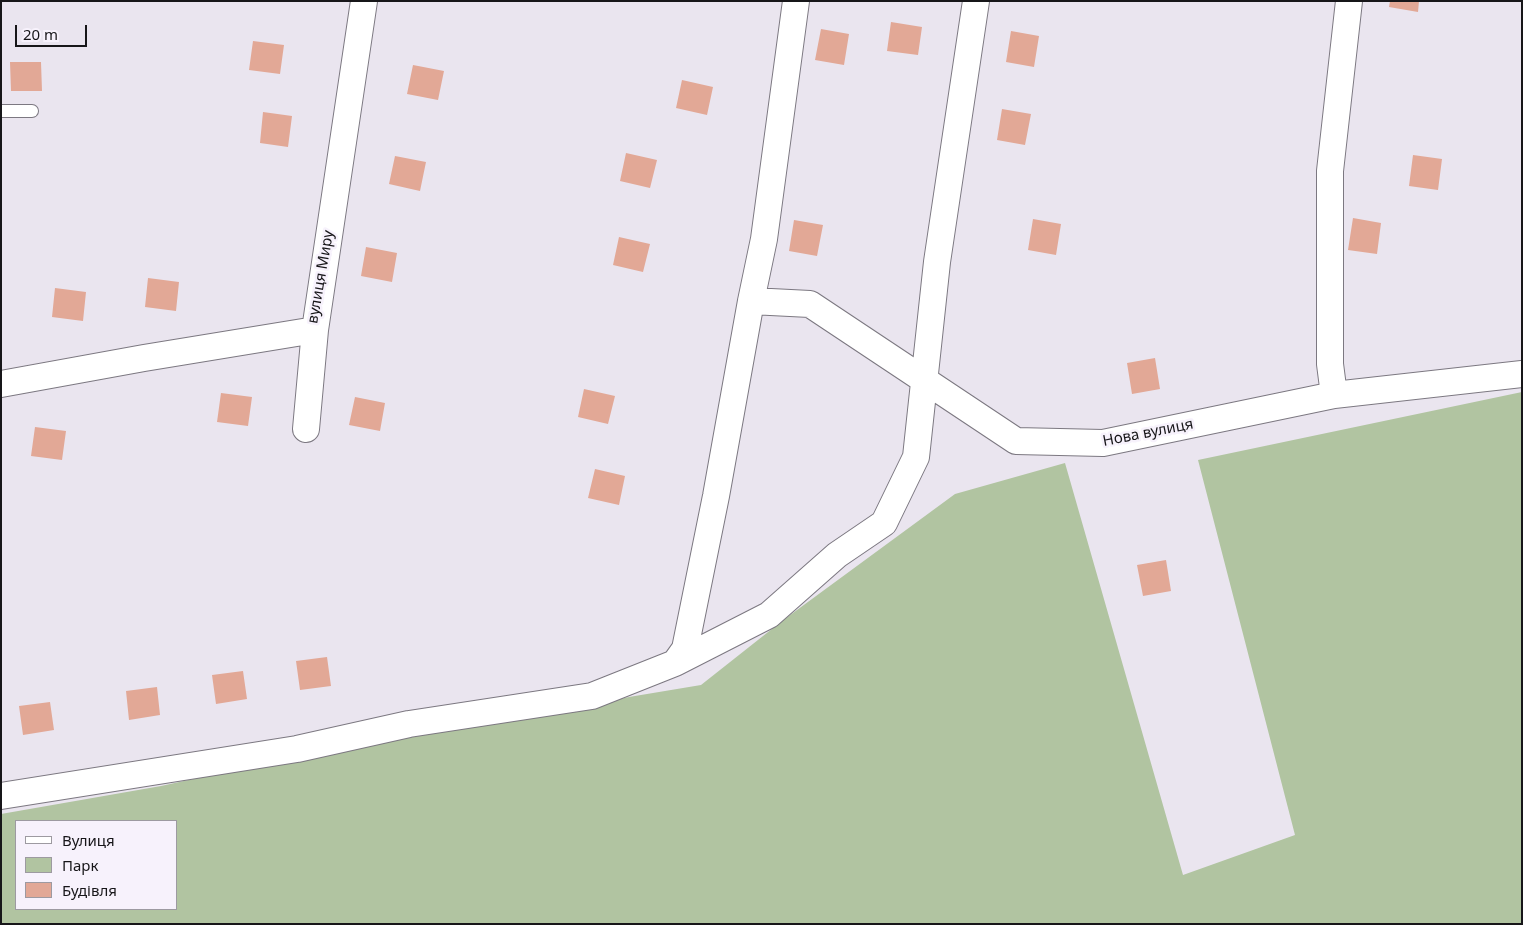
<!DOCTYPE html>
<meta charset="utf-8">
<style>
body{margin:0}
#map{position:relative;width:1523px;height:925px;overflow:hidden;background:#eae5ef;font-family:"Noto Sans",sans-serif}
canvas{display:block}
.frame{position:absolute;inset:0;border:2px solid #171619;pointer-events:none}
.legend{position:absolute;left:15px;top:820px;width:162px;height:90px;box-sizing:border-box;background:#f7f2fc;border:1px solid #9d9aa1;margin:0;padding:6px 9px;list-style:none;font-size:15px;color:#171619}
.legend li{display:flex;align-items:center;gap:10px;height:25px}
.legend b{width:25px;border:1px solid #9d9aa1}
.scale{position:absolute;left:15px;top:25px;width:72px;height:22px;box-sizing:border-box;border:2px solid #171619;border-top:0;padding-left:6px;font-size:15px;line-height:18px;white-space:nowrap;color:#171619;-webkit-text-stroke:4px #f7f2fc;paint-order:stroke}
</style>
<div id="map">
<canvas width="1523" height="925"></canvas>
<div class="frame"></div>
<ul class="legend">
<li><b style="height:6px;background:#fff"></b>Вулиця</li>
<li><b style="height:14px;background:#b1c4a1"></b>Парк</li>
<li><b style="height:14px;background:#e2a896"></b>Будівля</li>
</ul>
<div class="scale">20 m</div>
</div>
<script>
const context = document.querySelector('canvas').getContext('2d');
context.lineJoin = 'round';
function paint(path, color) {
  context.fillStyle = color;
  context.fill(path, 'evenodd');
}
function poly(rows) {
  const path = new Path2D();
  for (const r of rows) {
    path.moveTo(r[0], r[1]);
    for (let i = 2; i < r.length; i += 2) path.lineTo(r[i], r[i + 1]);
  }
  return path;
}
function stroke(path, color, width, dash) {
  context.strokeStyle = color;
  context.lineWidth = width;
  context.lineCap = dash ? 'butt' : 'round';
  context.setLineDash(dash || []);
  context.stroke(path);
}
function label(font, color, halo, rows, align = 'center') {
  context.font = font + ' "Noto Sans",sans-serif';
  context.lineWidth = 5;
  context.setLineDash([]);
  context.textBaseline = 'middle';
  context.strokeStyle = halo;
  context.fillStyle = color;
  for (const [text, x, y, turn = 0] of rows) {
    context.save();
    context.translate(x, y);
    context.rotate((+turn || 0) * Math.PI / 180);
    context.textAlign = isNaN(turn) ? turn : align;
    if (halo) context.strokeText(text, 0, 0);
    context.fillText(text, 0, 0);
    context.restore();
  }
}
paint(poly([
 [1522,392,1522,924,1,924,1,814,161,786,394,735,536,717,629,697,701,685,782,621,955,494,1065,463,1183,875,1295,835,1198,460],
 [16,821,176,821,176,909,16,909]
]), '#b1c4a1');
paint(poly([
 [1390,1,1419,1,1418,12,1389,7],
 [891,22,922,27,918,55,887,51],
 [821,29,849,34,844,65,815,60],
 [1011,31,1039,36,1034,67,1006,62],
 [253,41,284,45,280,74,249,70],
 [10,62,41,62,42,91,11,91],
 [413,65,444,71,438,100,407,94],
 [682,80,713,87,707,115,676,108],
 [1002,109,1031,114,1025,145,997,140],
 [263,112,292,116,288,147,260,143],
 [626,153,657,160,650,188,620,181],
 [1413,155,1442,159,1438,190,1409,186],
 [395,156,426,162,420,191,389,184],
 [1353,218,1381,223,1377,254,1348,250],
 [1033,219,1061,224,1056,255,1028,250],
 [794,220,823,225,817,256,789,251],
 [619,237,650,244,643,272,613,265],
 [366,247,397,253,392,282,361,276],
 [148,278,179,282,176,311,145,307],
 [55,288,86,292,83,321,52,317],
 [1155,358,1160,389,1132,394,1127,363],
 [584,389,615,396,608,424,578,417],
 [221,393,252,397,248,426,217,422],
 [355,397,385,403,380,431,349,425],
 [35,427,66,431,62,460,31,456],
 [595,469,625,476,619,505,588,498],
 [1166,560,1171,591,1143,596,1137,565],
 [327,657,331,686,300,690,296,661],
 [243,671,247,699,216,704,212,675],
 [157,687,160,715,129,720,126,691],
 [50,702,54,730,23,735,19,706]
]), '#e2a896');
const service = poly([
 [1,111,32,111]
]);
const minor = poly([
 [751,301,810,304,1016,441,1103,443,1334,395,1522,374],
 [1,384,144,358,315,330,364,1],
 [1334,395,1330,364,1330,171,1349,1],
 [306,429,315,330],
 [675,663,769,615,837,555,884,523,916,457,937,262,976,1],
 [1,796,297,749,409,724,592,696,675,663,685,649,716,496,751,301,764,239,796,1]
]);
stroke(service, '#7c7881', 14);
stroke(minor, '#7c7881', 28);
stroke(service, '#fff', 12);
stroke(minor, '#fff', 26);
label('15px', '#171619', '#f7f2fc', [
 ["вулиця Миру",321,277,-80],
 ["Нова вулиця",1148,433,-11]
]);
</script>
